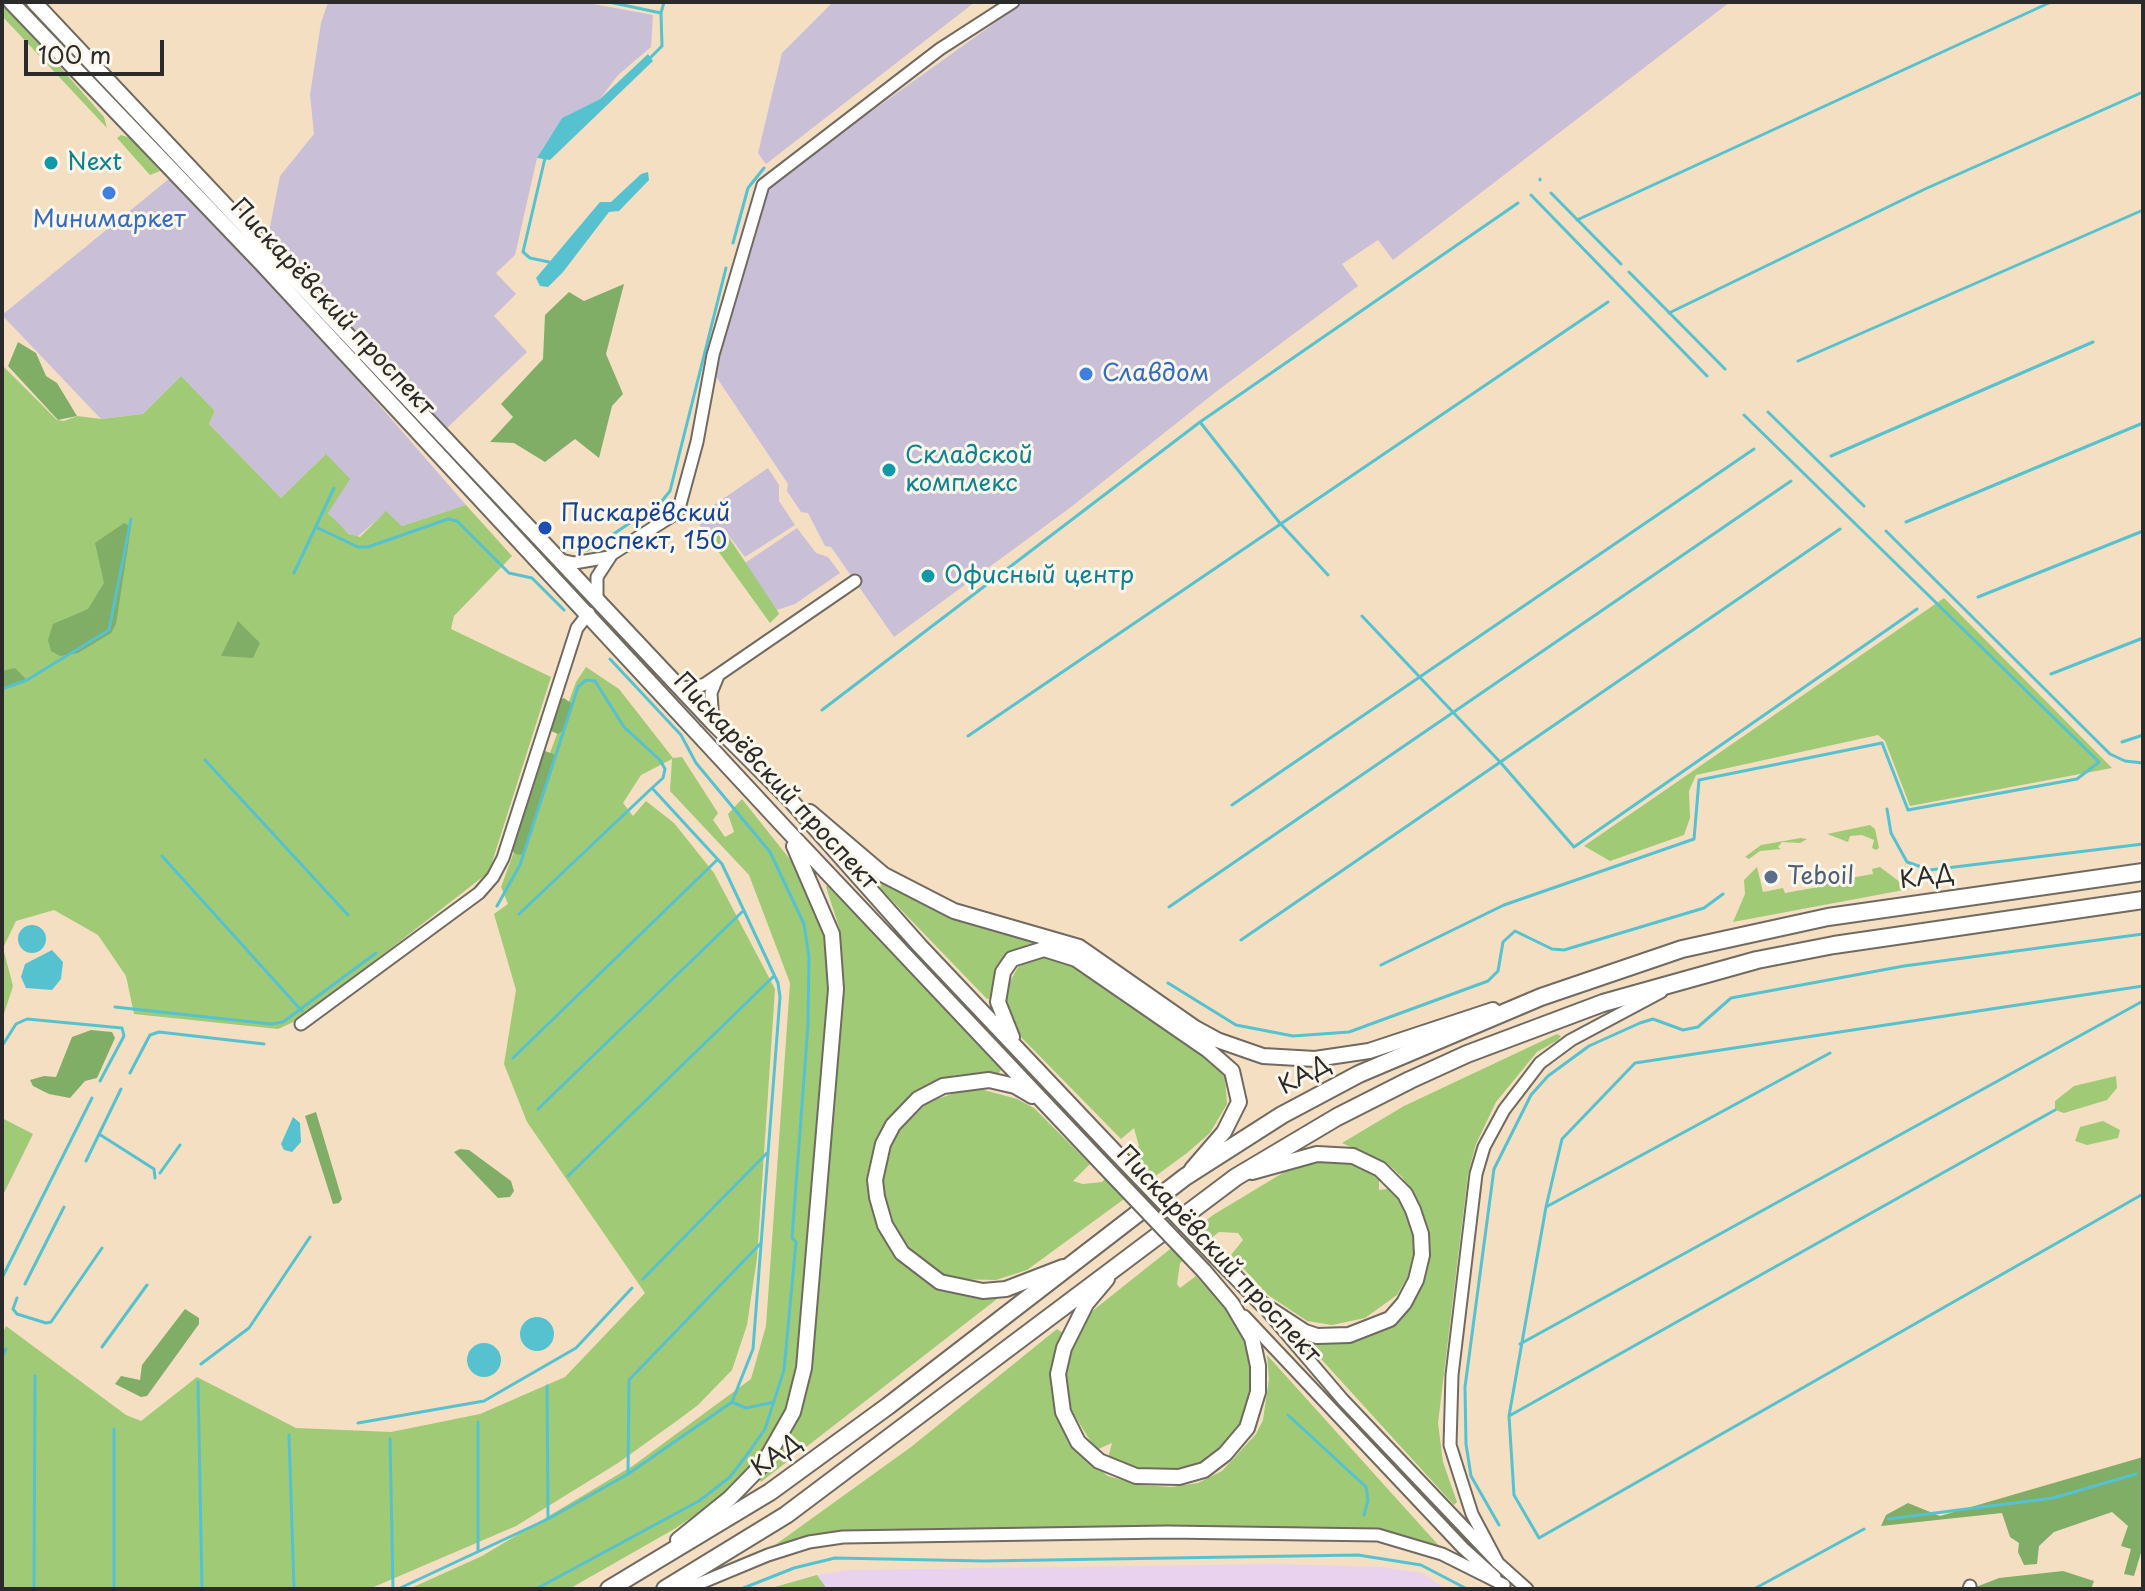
<!DOCTYPE html>
<meta charset="utf-8">
<style>
body{margin:0}
#map{position:relative;width:2145px;height:1591px;overflow:hidden;background:#f4dfc3;font-family:"Playpen Sans",sans-serif}
canvas{display:block}
.frame{position:absolute;inset:0;border:4px solid #2b2b2b;pointer-events:none}
.scale{position:absolute;left:24px;top:40px;width:140px;height:36px;box-sizing:border-box;border:4px solid #2b2b2b;border-top:0;padding-left:10px;font-size:24px;line-height:28px;white-space:nowrap;color:#2b2b2b;-webkit-text-stroke:6px #fbf7ec;paint-order:stroke}
</style>
<div id="map">
<canvas width="2145" height="1591"></canvas>
<div class="frame"></div>
<div class="scale">100 m</div>
</div>
<script>
const context = document.querySelector('canvas').getContext('2d');
context.lineJoin = 'round';
function paint(path, color) {
  context.fillStyle = color;
  context.fill(path, 'evenodd');
}
function poly(rows) {
  const path = new Path2D();
  for (const r of rows) {
    if (r.length === 3) {
      path.moveTo(r[0] + r[2], r[1]);
      path.arc(r[0], r[1], r[2], 0, 2 * Math.PI);
      continue;
    }
    path.moveTo(r[0], r[1]);
    for (let i = 2; i < r.length; i += 2) path.lineTo(r[i], r[i + 1]);
  }
  return path;
}
function stroke(path, color, width, dash) {
  context.strokeStyle = color;
  context.lineWidth = width;
  context.lineCap = dash ? 'butt' : 'round';
  context.setLineDash(dash || []);
  context.stroke(path);
}
function label(font, color, halo, rows, align = 'center') {
  context.font = font + ' "Playpen Sans",sans-serif';
  context.lineWidth = 6;
  context.setLineDash([]);
  context.textBaseline = 'middle';
  context.strokeStyle = halo;
  context.fillStyle = color;
  for (const [text, x, y, turn = 0] of rows) {
    context.save();
    context.translate(x, y);
    context.rotate((+turn || 0) * Math.PI / 180);
    context.textAlign = isNaN(turn) ? turn : align;
    if (halo) context.strokeText(text, 0, 0);
    context.fillText(text, 0, 0);
    context.restore();
  }
}
paint(poly([
 [1276,1564,1380,1567,1422,1573,1446,1589,768,1589,817,1575,849,1570]
]), '#e8d2ee');
paint(poly([
 [328,2,582,2,653,15,651,47,618,75,600,99,562,118,537,158,515,255,496,273,516,294,494,316,527,352,447,428,268,237,280,176,314,134,310,95,321,23],
 [833,2,975,2,766,164,758,153,782,53],
 [1024,2,1730,2,1393,260,1378,240,1342,264,1358,286,1217,391,1071,507,894,637,831,547,825,546,808,513,801,512,787,491,788,484,715,375,765,192,855,123],
 [170,178,315,331,466,505,402,526,386,512,356,538,340,527,328,512,325,455,281,498,209,424,215,411,181,376,143,414,101,419,2,315],
 [768,468,779,485,779,501,795,525,745,557,723,528,708,537,695,518],
 [797,528,816,553,828,557,840,573,795,604,777,610,745,563]
]), '#c9bfd7');
paint(poly([
 [3,2,104,117,107,128,2,16],
 [121,135,130,138,160,171,150,175,117,138],
 [2,365,57,420,64,421,77,416,101,419,143,414,181,376,215,411,209,424,281,498,326,454,350,479,328,513,349,534,360,537,386,511,402,526,466,505,512,556,454,616,451,629,551,677,489,872,300,1019,278,1029,134,1014,126,976,98,935,54,910,16,921,3,948,13,986,2,1020],
 [722,527,777,610,779,614,770,623,708,537],
 [1944,598,2112,768,1910,806,1885,741,1878,735,1696,775,1689,791,1690,818,1684,835,1610,861,1584,846],
 [586,667,619,689,673,758,682,757,718,813,713,820,725,837,734,832,728,814,742,799,804,877,824,929,830,985,798,1365,789,1409,770,1442,750,1470,713,1503,676,1528,569,1589,409,1589,482,1556,634,1465,751,1379,766,1326,790,983,749,875,670,791,672,759,641,775,623,803,633,816,646,801,674,823,714,873,775,989,757,1258,747,1325,732,1370,698,1405,678,1420,618,1463,516,1526,369,1589,2,1589,2,1335,6,1326,126,1415,141,1421,197,1377,296,1428,391,1432,480,1414,565,1377,645,1293,527,1122,504,1064,516,990,494,914,508,904,501,887,576,682],
 [1870,825,1875,829,1879,848,1876,850,1872,848,1874,840,1862,835,1850,836,1848,842,1827,834],
 [1801,838,1807,839,1800,843,1782,842,1778,847,1781,849,1760,851,1749,859,1745,857,1761,845],
 [1757,867,1763,892,1783,888,1785,893,1824,886,1824,878,1827,882,1839,880,1838,875,1849,873,1850,878,1873,874,1872,869,1880,867,1909,889,1733,922,1745,894,1744,880],
 [882,882,1037,940,1037,943,1017,949,1009,956,996,973,992,998,987,999,880,888],
 [829,883,1002,1068,999,1073,956,1075,913,1093,886,1121,875,1140,866,1180,877,1226,891,1250,911,1270,937,1287,997,1299,761,1482,759,1478,785,1444,799,1415,811,1372,844,987,840,930,826,887],
 [1038,956,1076,966,1209,1059,1225,1077,1227,1104,1210,1133,1187,1153,1027,1270,996,1280,953,1279,938,1273,903,1247,884,1214,882,1193,888,1151,896,1134,928,1102,973,1087,1017,1099,1034,1108,1090,1164,1073,1181,1083,1184,1102,1182,1139,1146,1134,1128,1121,1139,1017,1033,1006,1006,1006,989,1018,967],
 [1557,1034,1561,1036,1558,1040,1537,1052,1496,1102,1476,1144,1468,1174,1438,1423,1443,1462,1457,1502,1454,1505,1301,1337,1333,1339,1409,1304,1426,1228,1418,1202,1402,1177,1388,1164,1342,1143,1404,1106],
 [2116,1076,2117,1088,2107,1100,2064,1113,2055,1110,2055,1101,2074,1086],
 [2,1118,33,1134,2,1197],
 [2103,1121,2120,1130,2118,1138,2087,1145,2075,1141,2080,1127],
 [1329,1158,1344,1159,1379,1174,1379,1190,1394,1188,1400,1196,1414,1231,1414,1250,1409,1274,1397,1295,1365,1318,1332,1325,1307,1321,1268,1295,1231,1255,1243,1240,1238,1233,1219,1232,1180,1263,1177,1284,1180,1288,1196,1276,1225,1307,1242,1337,1254,1377,1249,1414,1231,1440,1192,1468,1141,1471,1108,1458,1112,1443,1096,1450,1068,1405,1064,1369,1081,1320,1213,1215,1291,1168],
 [1057,1329,1063,1333,1051,1374,1056,1413,1079,1454,1108,1476,1139,1485,1172,1487,1198,1483,1222,1471,1256,1434,1263,1420,1269,1379,1267,1355,1441,1548,1386,1531,1334,1528,910,1530,836,1532,775,1545,911,1447],
 [817,1575,827,1589,768,1589]
]), '#a0ca76');
paint(poly([
 [624,284,606,354,623,394,612,406,599,458,575,439,545,462,514,443,490,442,513,417,501,404,543,359,545,315,569,292,584,301],
 [18,342,36,353,46,376,57,383,77,416,58,420,8,366],
 [124,523,131,527,116,624,111,633,78,653,60,656,51,651,48,640,53,624,88,609,104,583,95,543],
 [238,621,260,643,253,658,221,656],
 [15,668,27,680,2,689,2,671],
 [564,698,572,704,564,730,558,734,551,731,550,724,558,701],
 [545,751,556,755,523,855,516,854,510,849,540,756],
 [91,1030,112,1032,115,1038,97,1078,85,1081,70,1098,49,1094,33,1086,30,1080,44,1076,56,1077,72,1037],
 [316,1112,342,1199,339,1203,333,1204,305,1116],
 [460,1149,469,1150,511,1181,514,1191,510,1197,498,1198,454,1152],
 [185,1309,199,1318,199,1324,147,1396,141,1397,115,1384,121,1376,140,1380,142,1365],
 [2143,1457,2143,1546,2134,1576,2124,1574,2131,1549,2121,1546,2128,1526,2112,1512,2054,1532,2039,1546,2037,1564,2024,1565,2018,1552,2019,1543,2010,1537,2002,1513,1881,1526,1886,1515,1908,1503,1940,1516],
 [2063,1571,2094,1581,2091,1589,1971,1589,1999,1578]
]), '#80ae67');
paint(poly([
 [648,54,653,61,550,160,537,158,562,118,600,99],
 [648,172,649,180,619,211,609,212,563,272,548,287,540,286,536,278,600,202,611,202,641,174],
 [32,939,14],
 [52,950,63,962,61,979,52,990,26,988,21,977,25,964],
 [293,1117,300,1123,301,1142,292,1152,284,1150,281,1144],
 [537,1334,17],
 [484,1360,17]
]), '#56c2cf');
stroke(poly([
 [609,2,661,13,664,2],
 [649,59,662,46,661,13],
 [545,158,523,252,530,258,549,262],
 [1540,179,1540,180],
 [1551,193,1621,264],
 [1531,195,1707,376],
 [1577,220,2051,2],
 [733,243,748,188,764,168],
 [1629,272,1725,369],
 [1669,313,1925,189,2143,92],
 [1798,361,2143,210],
 [1768,412,1864,506],
 [1200,422,1279,522,1328,575],
 [1831,456,2093,342],
 [1906,522,2143,423],
 [316,527,358,547,368,547,448,519,457,521,509,573,532,578,564,610],
 [1886,531,2110,754,2125,761,2143,763],
 [606,539,661,502,670,491,726,268],
 [575,547,587,550,595,546],
 [294,573,334,488],
 [1978,597,2143,531],
 [1362,616,1501,763,1574,847,1917,609],
 [2051,674,2143,638],
 [2,689,27,680,109,630,131,519],
 [822,710,1200,422,1518,203],
 [968,736,1608,302],
 [2122,742,2143,735],
 [205,760,348,915],
 [1232,805,1754,449],
 [1887,809,1891,833,1907,862,1930,870,2143,844],
 [162,856,302,1011],
 [1169,907,1791,481],
 [519,914,652,788],
 [1241,940,1840,529],
 [1381,965,1504,905,1694,839,1699,780,1882,743,1908,810,2077,779,2099,762,1744,415],
 [1168,983,1236,1025,1293,1036,1349,1032,1488,981,1498,971,1503,942,1515,931,1552,949,1564,950,1704,908,1723,894],
 [2143,986,1635,1063,1562,1139,1546,1207,1509,1416,1514,1495,1539,1538,2143,1194],
 [115,1007,271,1024,283,1022,376,953],
 [2,1046,16,1024,27,1019,122,1028,124,1036,100,1081],
 [513,1058,717,860],
 [130,1073,150,1035,159,1032,264,1044],
 [538,1109,742,912],
 [99,1134,154,1169,155,1178],
 [86,1161,121,1089],
 [160,1173,180,1145],
 [568,1176,774,976],
 [1546,1207,1830,1053],
 [2,1278,92,1098],
 [643,1279,767,1153],
 [25,1284,64,1207],
 [17,1298,13,1309,17,1314,46,1323,51,1322,102,1248],
 [1520,1344,2143,1001],
 [102,1347,147,1285],
 [2,1357,6,1349],
 [201,1364,249,1328,310,1237],
 [198,1382,202,1589],
 [547,1386,548,1519],
 [732,1402,746,1408,774,1402],
 [1288,1415,1366,1487,1368,1500,1364,1515],
 [1509,1416,2055,1110],
 [358,1423,484,1401,576,1348,632,1288],
 [289,1435,294,1589],
 [390,1439,393,1589],
 [628,1474,629,1380,761,1243],
 [1888,1519,2053,1498,2136,1474],
 [1499,1525,1471,1476,1466,1444,1465,1387,1494,1169,1531,1095,1548,1076,1589,1046,1640,1023,1653,1019,1683,1030,1698,1027,1731,998,1904,966,2143,934],
 [478,1550,478,1422],
 [34,1589,35,1376],
 [114,1589,114,1429],
 [398,1589,548,1519,628,1474,732,1402,753,1349,780,997,778,983,722,864,652,788,663,778,665,769,660,760,624,727,595,681,586,680,578,687,520,865,497,906],
 [536,1589,699,1501,730,1477,749,1452,765,1429,784,1370,796,1242,792,1238,808,1025,809,957,804,924,770,852,696,763,681,735,610,659],
 [741,1589,794,1568,835,1558,984,1561,1358,1555,1421,1565,1467,1589],
 [1754,1589,1864,1529]
]), '#56c2cf', 3);
const minor = poly([
 [561,560,574,563,609,557],
 [597,598,597,577,612,554,678,512,697,442,713,355,763,185,940,49,1013,2],
 [680,687,694,688,705,684,855,581],
 [713,723,711,693,718,676],
 [301,1024,479,893,493,877,503,858,577,628,589,613],
 [1268,1312,1343,1400,1498,1563,1527,1589],
 [1244,1316,1463,1548,1495,1577],
 [1498,1563,1472,1514,1450,1445,1452,1375,1476,1174,1484,1147,1504,1110,1540,1063,1571,1040,1661,992],
 [686,1589,768,1555,809,1542,843,1537,1167,1532,1378,1535,1442,1554,1504,1585],
 [1969,1589,1970,1586]
]);
const major = poly([
 [11,2,261,263,785,828,1104,1166],
 [34,2,713,723,792,802,920,946,1117,1154],
 [810,812,884,875,954,911,1079,947,1195,1028,1217,1040,1263,1056,1315,1059,1369,1051,1493,1010],
 [1012,1037,998,1002,1003,972,1012,959,1044,949,1076,959,1208,1050,1232,1071,1239,1102,1224,1132,1192,1169],
 [1032,1096,1015,1086,989,1080,943,1086,918,1099,893,1125,883,1144,875,1180,877,1197,885,1225,902,1253,940,1282,983,1291,1006,1289,1063,1267],
 [1220,1261,1262,1304,1305,1332,1317,1336,1349,1335,1390,1319,1404,1303,1416,1280,1422,1255,1421,1234,1413,1210,1405,1194,1380,1169,1353,1156,1317,1154,1252,1172],
 [1107,1279,1086,1304,1064,1348,1058,1374,1063,1412,1078,1442,1099,1461,1136,1476,1179,1477,1204,1470,1225,1454,1247,1428,1258,1392,1258,1366,1252,1338,1232,1304,1204,1271],
 [678,1540,730,1498,764,1463,793,1412,804,1368,836,989,832,934,794,846]
]);
const highway = poly([
 [609,1589,770,1492,888,1406,1185,1177,1282,1115,1359,1074,1541,997,1682,949,1828,917,2143,872],
 [665,1589,786,1515,1236,1177,1337,1117,1410,1080,1467,1054,1603,1003,1757,960,1834,945,2143,900]
]);
stroke(minor, '#716a60', 15);
stroke(major, '#716a60', 18);
stroke(highway, '#716a60', 20);
stroke(minor, '#fff', 11);
stroke(major, '#fff', 14);
stroke(highway, '#fff', 16);
const majorBridge = poly([
 [1117,1154,1220,1261],
 [1104,1166,1204,1271]
]);
stroke(majorBridge, '#716a60', 18, []);
stroke(majorBridge, '#fff', 14);
for (const [x, y, r, color] of [
 [51,163,8,"#0f9aa8"],
 [109,193,8,"#3f7fe0"],
 [1086,374,8,"#3f7fe0"],
 [889,470,8,"#0f9aa8"],
 [545,528,8,"#1a4fb4"],
 [928,576,8,"#0f9aa8"],
 [1771,877,8,"#5c6f8a"]
]) {
  const dot = new Path2D();
  dot.arc(x, y, r, 0, 2 * Math.PI);
  context.fillStyle = color;
  context.fill(dot);
  stroke(dot, '#fbf7ec', 3);
}
label('24px', '#0d838f', '#fbf7ec', [
 ["Next",67,163],
 ["Складской",905,456],
 ["комплекс",905,484],
 ["Офисный центр",944,576]
], 'left');
label('24px', '#366cbe', '#fbf7ec', [
 ["Минимаркет",109,220],
 ["Славдом",1102,374,"left"]
]);
label('24px', '#2b2b2b', '#fbf7ec', [
 ["Пискарёвский проспект",332,308,47],
 ["Пискарёвский проспект",775,782,47],
 ["КАД",1927,878,-8],
 ["КАД",1305,1076,-28],
 ["Пискарёвский проспект",1218,1255,47],
 ["КАД",777,1456,-35]
]);
label('24px', '#164399', '#fbf7ec', [
 ["Пискарёвский",561,514],
 ["проспект, 150",561,542]
], 'left');
label('24px', '#4e5e75', '#fbf7ec', [
 ["Teboil",1787,877]
], 'left');
</script>
